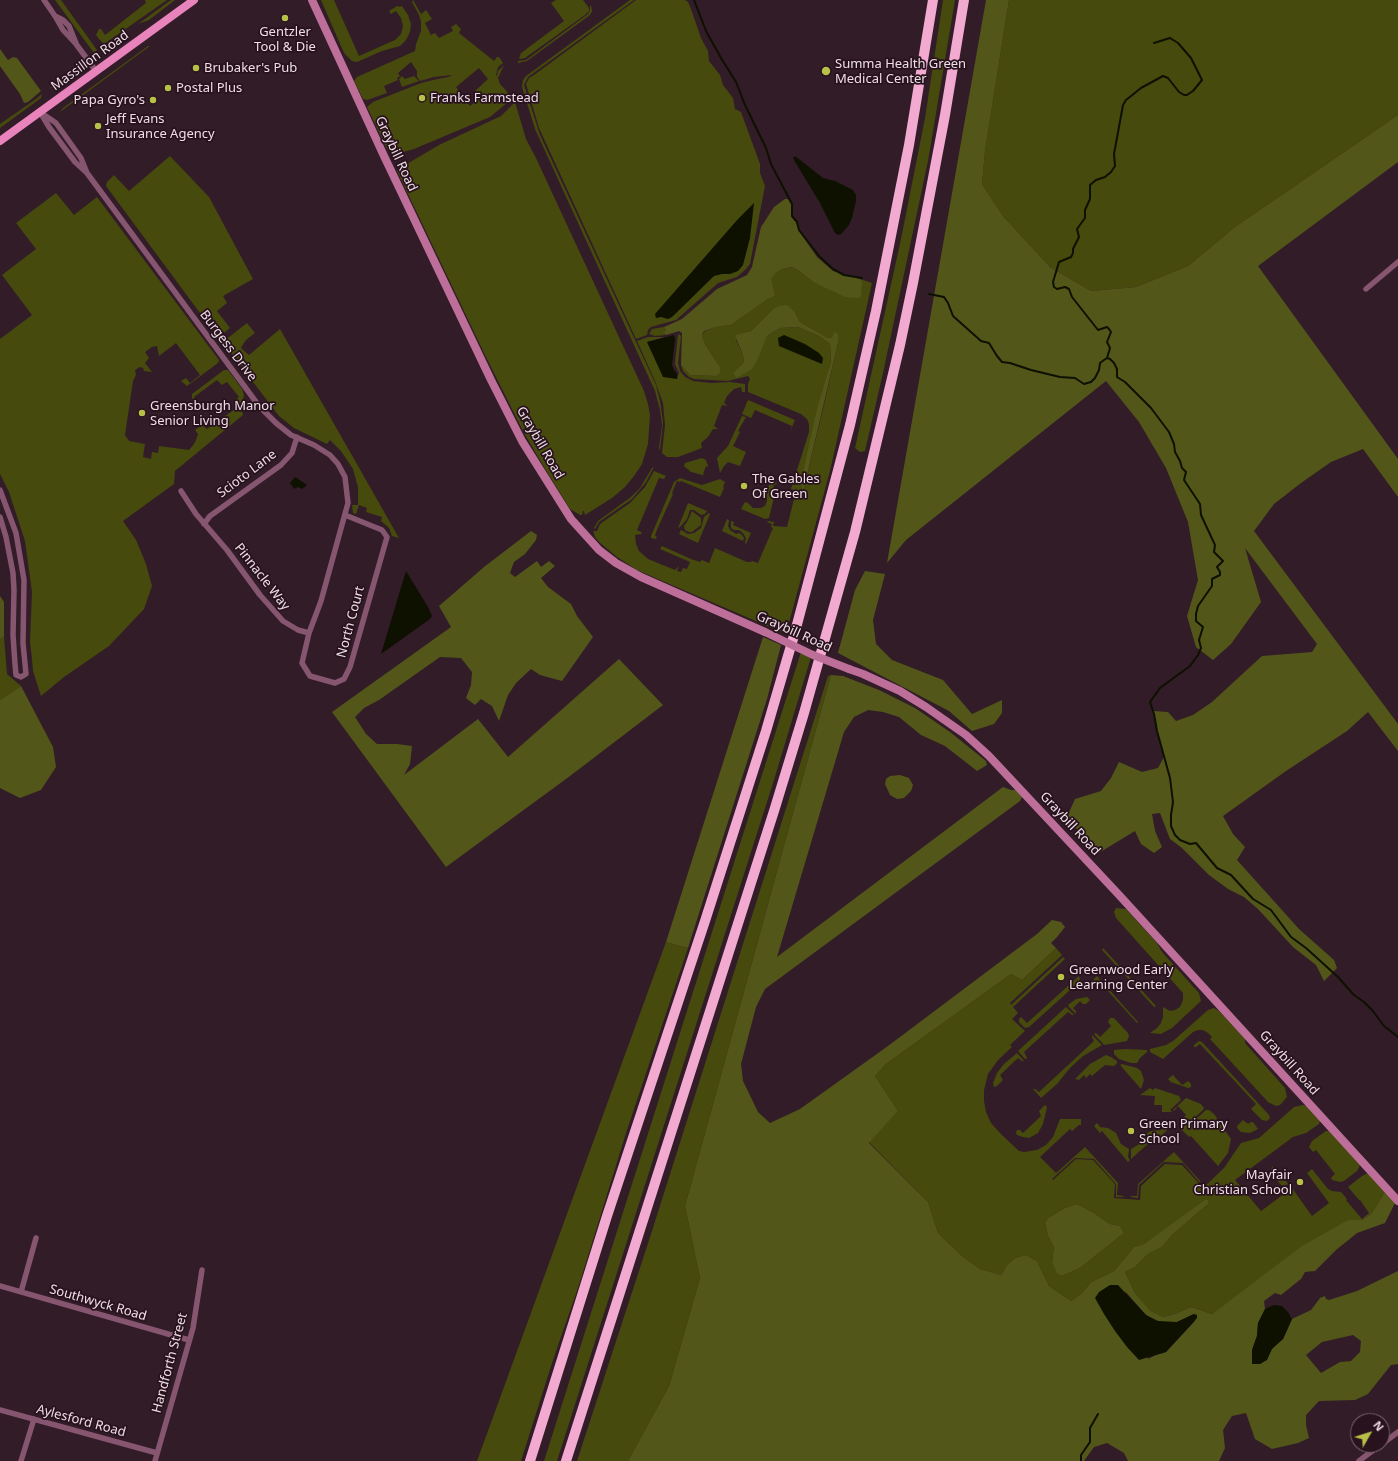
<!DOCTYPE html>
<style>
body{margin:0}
#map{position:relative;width:1398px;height:1461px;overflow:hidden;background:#321c28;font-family:"Noto Sans",sans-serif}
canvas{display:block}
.north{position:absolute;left:1350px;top:1413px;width:40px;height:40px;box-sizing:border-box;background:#28121e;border:1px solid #77646e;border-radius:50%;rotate:51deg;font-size:11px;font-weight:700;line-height:16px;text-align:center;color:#eedee6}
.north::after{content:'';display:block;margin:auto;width:14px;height:18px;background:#b8c147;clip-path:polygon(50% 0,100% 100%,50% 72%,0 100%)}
</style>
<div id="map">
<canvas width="1398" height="1461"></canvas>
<div class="north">N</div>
</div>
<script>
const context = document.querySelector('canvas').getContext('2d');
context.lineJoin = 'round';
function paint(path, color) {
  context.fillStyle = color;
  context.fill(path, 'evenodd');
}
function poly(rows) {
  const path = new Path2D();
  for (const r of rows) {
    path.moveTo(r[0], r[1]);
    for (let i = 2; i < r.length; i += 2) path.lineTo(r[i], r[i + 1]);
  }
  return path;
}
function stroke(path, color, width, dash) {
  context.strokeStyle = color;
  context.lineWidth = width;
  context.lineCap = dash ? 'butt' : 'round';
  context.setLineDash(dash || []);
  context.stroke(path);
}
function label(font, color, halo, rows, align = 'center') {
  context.font = font + ' "Noto Sans",sans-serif';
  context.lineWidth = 3.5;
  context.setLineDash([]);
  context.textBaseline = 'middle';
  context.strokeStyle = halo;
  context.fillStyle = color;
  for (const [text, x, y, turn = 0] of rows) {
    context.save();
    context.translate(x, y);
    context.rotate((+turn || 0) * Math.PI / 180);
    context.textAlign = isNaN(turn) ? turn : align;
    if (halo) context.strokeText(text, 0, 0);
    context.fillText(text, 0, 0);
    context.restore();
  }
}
paint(poly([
 [55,0,61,0,97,50,94,53],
 [145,0,167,0,104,44,99,39,96,35,99,29,101,29,105,35,146,3],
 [171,0,175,0,149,20,138,24],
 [321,0,334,0,359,56,395,40,401,34,403,26,401,18,396,11,391,14,389,11,397,6,400,7,402,6,408,15,411,24,410,32,406,40,400,46,382,51,357,62,352,61,344,53],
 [413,0,421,14,426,10,432,19,425,23,431,35,435,33,439,38,453,31,451,27,456,24,461,29,459,33,494,61,497,57,499,57,503,63,498,67,496,75,497,76,498,71,504,65,498,78,500,84,513,98,490,117,414,149,396,154,392,153,387,149,367,107,373,102,421,83,433,80,448,77,452,75,434,77,420,81,417,77,417,71,411,62,398,73,400,76,397,78,398,80,384,86,387,93,367,100,363,99,354,81,357,77,415,51,416,44,421,31,421,22,419,15,412,2],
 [479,68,488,79,475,91,480,98,470,106,456,87],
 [556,0,583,0,589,8,589,11,585,15,525,58,519,59,521,53,564,21,551,3],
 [630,0,634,0,528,77,524,85,540,135,656,385,660,401,663,422,660,450,659,448,662,425,660,410,655,391,535,129,522,87,523,80,526,76],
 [636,0,685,0,688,2,691,9,701,38,708,51,709,61,720,75,723,85,733,98,735,109,741,112,760,164,760,173,765,186,753,248,750,264,746,269,737,277,718,283,676,320,651,327,648,330,647,335,636,339,539,128,526,84,529,78,534,75],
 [943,0,955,0,928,161,883,373,865,451,860,452,855,448,901,239,925,118],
 [1009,0,1398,0,1398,115,1235,227,1188,266,1136,287,1091,291,1050,267,1003,216,982,184,985,151],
 [591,5,592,11,590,15,527,61,518,63,518,61,526,60,588,14,590,10,590,6],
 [148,46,150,46,60,112,63,108],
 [85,62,85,66,55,88,50,88],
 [402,76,405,79,414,76,419,81,402,87,399,79],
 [42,94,41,98,0,128,0,124,36,99],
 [515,102,526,139,536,158,644,391,648,404,650,415,648,444,642,464,634,476,625,487,612,498,585,515,584,511,583,511,582,515,580,515,570,509,544,467,523,431,485,355,397,171,400,168,439,145,501,116],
 [170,156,209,197,253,279,223,296,227,303,217,311,230,328,220,336,217,336,106,186,107,182,114,175,129,191],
 [56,193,74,215,97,197,219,360,218,363,187,386,181,381,186,378,190,383,200,375,176,343,159,356,157,346,152,347,145,352,149,358,145,363,152,372,144,371,143,368,140,367,135,370,136,375,133,381,125,435,129,441,145,444,143,457,151,459,152,452,158,453,159,446,189,450,194,444,196,440,198,434,195,430,202,425,207,429,238,407,234,401,239,397,227,382,222,385,217,380,194,397,197,403,192,398,192,394,224,370,228,370,242,389,244,395,241,407,243,415,175,471,174,484,123,521,136,540,146,564,152,586,144,609,109,646,64,677,41,696,33,671,32,659,30,642,32,592,25,541,9,492,0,474,0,339,32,315,2,275,36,249,16,223],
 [793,267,798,270,813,282,829,288,862,281,860,279,872,283,830,471,786,634,637,570,617,557,599,542,595,537,593,531,597,531,600,524,630,503,645,487,654,471,666,476,664,479,659,478,637,530,641,532,642,534,635,535,636,544,639,551,648,559,675,570,679,566,677,571,681,572,683,568,687,569,690,562,660,549,662,546,691,559,700,562,702,560,709,563,715,548,747,562,751,562,752,561,758,563,773,528,771,527,772,524,767,522,768,521,774,522,773,526,787,527,796,491,791,489,809,432,809,424,807,419,801,414,748,392,748,384,750,379,748,376,728,381,694,379,689,377,683,371,681,365,690,375,717,376,720,367,705,344,702,335,705,331,716,327,731,325,768,299,772,298,775,295,770,279,775,274,782,269],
 [772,310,795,312,800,322,828,338,832,339,838,334,838,343,823,409,804,488,802,489,802,477,831,362,830,344,819,336,798,327,780,328,767,336,762,345,736,378,733,373,744,362,743,355,736,340,738,334,751,331],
 [247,323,255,333,246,340,242,346,241,348,249,355,280,329,399,538,392,536,389,528,381,521,382,517,366,512,367,508,359,505,356,514,353,513,352,505,358,505,358,487,353,469,341,451,330,440,327,444,294,428,279,416,224,344,224,341],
 [664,327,666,331,664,334,666,335,655,336,649,334,652,329],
 [678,334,680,335,681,336,678,363,680,371,685,377,693,381,711,383,730,382,745,384,745,392,742,392,741,387,734,389,727,396,724,403,728,406,722,405,714,426,718,429,713,429,708,437,701,443,702,448,678,457,667,457,662,453,665,425,663,403,655,381,637,341,648,337,665,337,647,342,677,379,679,373,675,364],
 [748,400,795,420,789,434,792,426,755,410,751,418,742,414],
 [742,416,746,417,738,431,740,432,733,446,746,452,740,466,728,462,724,466,720,473,717,458,728,446],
 [702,458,706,460,708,466,708,467,706,466,703,474,705,475,703,475,691,472,684,466,685,463],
 [654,467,646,482,632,499,599,522,595,529,594,528,598,521,631,497,640,488,652,468],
 [680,478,702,485,720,479,725,482,723,487,724,488,720,497,681,481,680,482,677,481,672,493,673,494,656,532,655,536,657,537,656,539,651,538,651,536,674,482],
 [771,481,777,483,773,486,777,492,781,490,782,492,780,494,775,493,769,518,765,519,741,509,745,502,748,503,753,508,761,508,765,506,767,501,766,492],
 [688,503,707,511,705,514,701,515,694,510,690,510,687,519,680,527,678,528],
 [692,511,701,518,701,525,692,532,689,532,685,530,684,526,687,522],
 [709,513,710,514,698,543,679,534,681,530,688,534,694,533,701,528,704,517],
 [727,519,729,520,728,526,730,530,736,534,739,533,742,535,744,538,743,541,722,531],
 [731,521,734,522,733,525,751,533,746,544,745,543,746,538,743,533,739,530,734,530,731,528],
 [4,637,7,674,21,686,0,700,0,639],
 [801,652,811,657,774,780,557,1461,544,1461],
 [831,675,685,1206,700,1278,669,1386,628,1461,577,1461,651,1234,828,676],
 [1116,908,1126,909,1157,943,1162,952,1199,993,1201,1001,1172,1028,1161,1034,1150,1033,1157,1028,1161,1023,1163,1017,1163,1007,1170,1011,1175,1010,1180,1007,1183,1000,1183,993,1116,918,1114,912],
 [666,942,688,948,627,1130,579,1285,552,1363,521,1461,477,1461],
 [1056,948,1062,955,1060,957,1010,1003,1011,1005,1062,958,1063,957,1065,959,1013,1007,1018,1013,1012,1019,1025,1031,1010,1045,1012,1047,998,1060,988,1074,984,1090,984,1101,986,1112,991,1123,1000,1133,1019,1151,1024,1152,1037,1150,1046,1145,1053,1137,1060,1119,1081,1119,1081,1125,1079,1125,1072,1131,1070,1129,1040,1157,1056,1173,1085,1147,1118,1183,1117,1195,1123,1196,1124,1197,1116,1197,1116,1184,1094,1159,1075,1158,1052,1179,1053,1180,1076,1159,1093,1160,1115,1184,1114,1198,1140,1200,1141,1186,1165,1164,1182,1165,1203,1188,1224,1168,1241,1143,1259,1138,1294,1107,1303,1105,1306,1106,1320,1121,1319,1124,1306,1133,1293,1137,1235,1180,1261,1211,1292,1188,1312,1216,1329,1203,1307,1173,1312,1169,1328,1189,1332,1191,1341,1192,1347,1199,1346,1200,1362,1219,1369,1213,1360,1200,1359,1200,1348,1187,1362,1176,1368,1173,1385,1192,1371,1214,1362,1220,1348,1220,1256,1282,1212,1314,1191,1307,1175,1314,1163,1317,1150,1312,1135,1293,1125,1272,1135,1267,1148,1254,1162,1247,1172,1235,1208,1204,1170,1226,1144,1244,1134,1247,1114,1271,1091,1282,1082,1293,1071,1301,1049,1286,1037,1261,1026,1255,1015,1258,1007,1265,1001,1275,980,1269,962,1256,938,1233,928,1202,869,1142,898,1111,875,1076,886,1064,1011,974,1022,980],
 [1077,1204,1094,1213,1110,1224,1120,1226,1124,1233,1080,1268,1064,1275,1060,1275,1052,1262,1054,1247,1048,1236,1045,1223,1048,1218,1065,1208],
 [1103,948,1156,1006,1154,1007,1102,950],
 [1079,976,1080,979,1079,982,1029,1027,1025,1028,1019,1022,1019,1019,1021,1017,1027,1023],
 [1097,976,1138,1022,1137,1023,1106,989,1091,982],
 [1087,997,1090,1000,1086,1004,1083,1004,1080,1001,1073,1008,1076,1011,1076,1014,1069,1007,1068,1005,1076,999],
 [1066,1007,1074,1015,1072,1015,1068,1012,1024,1052,1027,1058,1026,1059,1024,1058,1018,1051],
 [1214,1008,1219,1011,1245,1039,1245,1043,1285,1088,1287,1097,1280,1105,1276,1106,1268,1102,1210,1039,1212,1037,1208,1033,1203,1030,1198,1030,1193,1032,1163,1059,1150,1052,1150,1049,1166,1045,1173,1041,1208,1010],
 [1110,1018,1114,1018,1128,1033,1129,1036,1127,1041,1104,1045,1094,1034,1096,1033,1100,1037,1111,1026,1108,1022],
 [1092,1035,1102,1045,1083,1056,1070,1068,1057,1084,1041,1098,1033,1089,1035,1089,1039,1092,1094,1041,1092,1037],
 [1199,1041,1202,1042,1269,1115,1270,1118,1267,1121,1262,1120,1251,1109,1256,1104,1200,1044,1196,1047,1194,1047,1194,1045],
 [1125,1049,1147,1050,1147,1052,1140,1058,1137,1063,1131,1063,1119,1059,1114,1054,1114,1050],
 [1017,1053,1024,1061,1022,1061,1018,1058,1000,1075,1003,1080,997,1086,994,1087,993,1083,997,1073,1004,1064],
 [1106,1055,1111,1057,1117,1061,1117,1063,1114,1066,1105,1065,1092,1076,1090,1074,1086,1078,1084,1075,1079,1080,1075,1079,1090,1064],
 [1122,1064,1137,1068,1141,1071,1144,1080,1141,1089,1120,1065],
 [1173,1075,1182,1085,1188,1081,1191,1084,1191,1087,1188,1088,1171,1082,1168,1079],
 [1150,1088,1153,1090,1155,1088,1179,1096,1181,1100,1170,1110,1172,1112,1162,1112,1162,1105,1154,1105,1155,1096,1140,1095],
 [1186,1098,1201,1104,1204,1108,1203,1110,1189,1123,1181,1123,1181,1120,1186,1115,1178,1106,1174,1111,1173,1110],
 [1045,1105,1047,1107,1043,1124,1038,1133,1029,1138,1023,1137,1017,1135,1016,1133,1017,1130,1020,1130,1023,1133,1041,1116,1039,1111],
 [1206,1110,1209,1110,1214,1114,1231,1139,1228,1153,1218,1166,1191,1136,1189,1137,1183,1131,1181,1130,1181,1124,1189,1125],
 [1243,1120,1248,1124,1251,1122,1253,1122,1258,1129,1250,1133,1241,1132,1238,1129,1237,1126],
 [1097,1123,1100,1127,1108,1128,1116,1133,1121,1144,1129,1149,1128,1157,1130,1160,1128,1162,1102,1131,1100,1133,1094,1126],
 [1165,1126,1168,1126,1167,1130,1161,1136,1159,1134,1131,1159,1131,1149,1138,1145,1144,1135,1151,1131,1161,1130],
 [1326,1131,1329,1131,1360,1165,1357,1171,1344,1181,1340,1182,1332,1180,1331,1178,1335,1174,1316,1150,1313,1152,1309,1147,1312,1141],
 [1174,1152,1201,1182,1199,1182,1183,1163,1164,1162,1139,1185,1138,1198,1131,1197,1131,1196,1137,1196,1138,1184],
 [1272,1166,1281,1179,1284,1178,1288,1184,1284,1186,1280,1184,1271,1172]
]), '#464a0c');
paint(poly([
 [986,0,1009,0,985,151,982,184,1003,216,1050,267,1091,291,1136,287,1188,266,1235,227,1398,115,1398,162,1258,266,1398,459,1398,497,1363,449,1331,462,1301,483,1274,504,1254,531,1398,724,1398,751,1368,712,1347,731,1286,771,1223,816,1233,834,1245,847,1237,860,1299,929,1334,960,1337,968,1324,981,1316,965,1293,947,1258,909,1244,897,1228,889,1209,875,1182,848,1170,839,1160,813,1152,814,1155,831,1162,847,1154,853,1141,844,1135,831,1097,854,1067,817,1075,799,1101,791,1111,778,1119,762,1142,772,1158,768,1164,757,1157,731,1157,726,1153,711,1168,712,1176,721,1193,715,1212,702,1262,656,1312,652,1317,644,1245,548,1261,602,1231,644,1213,660,1196,647,1187,616,1198,580,1188,522,1166,468,1139,422,1106,381,906,540,887,563],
 [0,49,8,60,13,57,17,58,41,91,28,102,24,103,20,94,0,66],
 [785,199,788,199,791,204,791,216,796,222,799,231,817,257,833,271,860,279,862,281,861,296,859,298,845,297,813,282,798,270,792,267,782,269,775,274,771,279,775,295,772,298,768,299,731,325,716,327,704,331,702,335,705,344,720,367,720,372,717,376,690,375,681,365,682,333,679,331,666,335,663,332,666,331,664,327,682,319,717,289,747,275,752,267,754,258,761,227,774,207],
 [787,305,795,312,800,322,828,338,832,338,834,332,838,334,838,343,804,488,802,489,802,477,817,409,831,362,830,344,819,336,798,327,780,328,767,336,756,363,752,369,736,378,733,373,744,362,743,355,735,336,738,334,751,331,772,310,779,306],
 [531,531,537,535,536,540,525,554,514,562,510,573,515,577,537,561,541,567,549,561,555,566,541,578,548,587,571,604,577,616,593,637,562,681,540,675,531,669,516,683,508,695,499,721,492,706,481,699,475,705,466,698,471,685,472,672,461,658,440,657,379,700,364,708,355,717,366,734,377,744,397,744,412,746,410,764,404,775,478,719,508,757,619,659,663,705,570,776,446,867,332,712,451,627,439,606,484,567],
 [865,571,885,574,873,620,876,644,892,660,943,680,972,714,1002,700,1002,713,994,724,972,731,949,711,838,653,855,590],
 [0,596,4,602,4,637,0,639],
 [763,637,781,645,767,699,688,948,666,942],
 [831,675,843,676,879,690,915,708,950,732,986,761,987,765,977,771,945,746,921,735,899,717,883,712,868,710,854,717,844,732,777,957,1003,787,1011,790,1016,790,1022,797,1020,801,765,989,756,1007,741,1064,743,1081,758,1112,770,1123,800,1109,888,1046,1037,934,1052,920,1061,922,1065,927,1057,937,1051,943,1056,948,1022,980,1011,974,886,1064,875,1076,898,1111,869,1143,928,1202,938,1233,962,1256,980,1269,1001,1275,1007,1265,1015,1258,1026,1255,1037,1261,1049,1286,1071,1301,1082,1293,1091,1282,1114,1271,1134,1247,1144,1244,1205,1200,1208,1200,1208,1204,1172,1235,1162,1247,1148,1254,1135,1267,1125,1272,1135,1293,1150,1311,1163,1317,1175,1314,1191,1307,1212,1314,1302,1246,1348,1220,1362,1220,1371,1214,1385,1192,1395,1203,1385,1223,1357,1233,1336,1250,1315,1271,1305,1272,1301,1279,1281,1295,1275,1293,1264,1301,1265,1309,1258,1323,1257,1336,1252,1350,1253,1364,1260,1364,1272,1348,1283,1339,1292,1319,1311,1310,1320,1298,1325,1296,1326,1299,1329,1300,1357,1291,1398,1271,1398,1364,1391,1365,1368,1394,1355,1400,1319,1401,1306,1415,1306,1425,1309,1438,1298,1443,1272,1449,1255,1439,1246,1413,1232,1416,1223,1430,1225,1448,1219,1461,1128,1461,1124,1453,1107,1443,1094,1447,1084,1461,628,1461,669,1386,700,1278,685,1206],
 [1125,1291,1146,1315,1158,1322,1177,1322,1194,1314,1195,1321,1166,1352,1156,1355,1148,1359],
 [1353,1335,1361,1341,1360,1352,1351,1361,1340,1362,1321,1373,1306,1355,1322,1342],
 [21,686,53,747,56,767,41,790,20,798,0,788,0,700],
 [900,775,909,778,913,785,911,791,904,798,897,799,890,795,885,784,886,779,890,776],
 [1077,1204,1094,1213,1110,1224,1120,1226,1124,1233,1080,1268,1064,1275,1060,1275,1057,1273,1052,1262,1054,1247,1048,1236,1045,1223,1048,1218,1065,1208]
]), '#525719');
paint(poly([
 [795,156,823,178,835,181,853,190,856,195,856,201,852,218,849,225,841,234,838,235,835,233,820,203,794,160,793,158],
 [754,203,750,238,743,265,738,271,730,274,722,274,714,276,672,317,668,319,661,317,656,318,655,314,738,219],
 [674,335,675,339,672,365,674,370,677,374,677,379,663,377,647,342],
 [784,335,805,344,819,353,823,358,822,364,779,346,778,338],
 [295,477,307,485,302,489,298,487,294,489,290,483],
 [406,571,428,607,432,616,430,619,381,654],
 [1110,1285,1118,1285,1146,1315,1158,1321,1177,1322,1194,1314,1197,1315,1197,1318,1166,1352,1139,1360,1127,1347,1115,1331,1104,1314,1095,1298,1099,1292],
 [1274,1305,1282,1306,1288,1312,1292,1319,1283,1339,1272,1349,1267,1360,1260,1364,1252,1364,1252,1350,1257,1336,1258,1323,1265,1309]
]), '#0e1000');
stroke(poly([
 [694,0,706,31,721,58,736,82,745,105,766,148,771,164,792,204,792,216,797,222,799,230,819,256,833,269,844,275,862,278],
 [929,294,944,297,948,303,953,316,981,341,989,343,997,356,1002,362,1010,363,1031,370,1060,377,1075,378,1084,384,1091,382,1095,378,1099,370,1100,363,1104,360,1107,358,1110,359,1114,363,1117,369,1117,377,1125,382,1151,408,1169,432,1174,444,1175,452,1180,461,1182,468,1186,472,1184,480,1200,504,1201,515,1215,545,1214,552,1223,561,1217,567,1220,572,1220,575,1212,579,1212,586,1198,606,1196,614,1196,621,1203,627,1199,640,1201,648,1198,655,1190,666,1160,688,1150,702,1154,714,1157,731,1170,778,1173,802,1171,815,1171,826,1175,835,1180,840,1190,844,1196,843,1217,868,1231,875,1253,899,1271,910,1291,937,1306,948,1338,977,1354,995,1364,1002,1373,1011,1384,1026,1398,1037],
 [1107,358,1110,348,1107,342,1111,332,1109,329,1107,327,1098,330,1072,297,1069,289,1065,287,1057,289,1054,287,1053,282,1059,262,1071,257,1073,253,1073,249,1079,237,1077,229,1085,218,1085,210,1090,199,1090,185,1096,180,1105,177,1111,172,1115,166,1114,154,1123,105,1126,100,1141,88,1163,76,1168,78,1179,92,1184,95,1187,95,1193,91,1202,80,1191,58,1178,43,1170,38,1154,43],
 [1081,1461,1081,1455,1090,1442,1090,1428,1098,1414]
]), '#0e1000', 2);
stroke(poly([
 [44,0,55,16,63,30,76,44,96,71],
 [55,16,63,20,69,26,76,43],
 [87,173,81,158,56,123,40,112,49,127,75,162,87,173,259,406,276,423,291,435,314,445,330,455,338,464,345,477,348,503,321,601,309,633,302,663,310,676,335,683,344,679,350,667,387,537,382,530,345,515],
 [1366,289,1398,262],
 [0,490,16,533,24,580,23,643,26,674,21,677,16,675,15,664,13,635,14,590,13,573,6,537,0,517],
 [181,491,196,514,227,550,260,595,283,621,298,630,309,633],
 [204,524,210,516,281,465,292,453,297,437],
 [0,1286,189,1340],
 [21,1292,36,1238],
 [0,1410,157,1453],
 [1382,1444,1398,1432],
 [21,1461,34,1419],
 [155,1461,193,1328,202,1270],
 [1359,1461,1380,1445]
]), '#86556f', 5.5);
stroke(poly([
 [312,0,384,156,491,380,522,441,571,519,599,550,616,563,641,577,765,632],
 [849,669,863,674,900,691,926,707,966,735,989,756,1120,896,1398,1201]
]), '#bd6f9a', 8);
stroke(poly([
 [0,141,194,0]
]), '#e883bb', 8);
stroke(poly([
 [530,1461,607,1216,705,921,766,731,795,632,850,425,876,311,909,145,933,0],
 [566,1461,774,811,804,713,855,532,900,345,913,283,945,115,964,0]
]), '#f3aad1', 10);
stroke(poly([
 [765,632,813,655,849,669]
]), '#bd6f9a', 8);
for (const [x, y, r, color] of [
 [285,18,4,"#b8c147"],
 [196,68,4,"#b8c147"],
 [826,71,5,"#b8c147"],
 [168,88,4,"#b8c147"],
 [422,98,4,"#b8c147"],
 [153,100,4,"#b8c147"],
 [98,126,4,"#b8c147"],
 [142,413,4,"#b8c147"],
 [744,486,4,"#b8c147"],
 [1061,977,4,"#b8c147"],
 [1131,1131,4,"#b8c147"],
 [1300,1182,4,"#b8c147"]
]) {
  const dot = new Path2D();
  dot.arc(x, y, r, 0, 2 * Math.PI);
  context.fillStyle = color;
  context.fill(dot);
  stroke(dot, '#28121e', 1.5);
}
label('13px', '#eedee6', '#28121e', [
 ["Gentzler",285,32,"center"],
 ["Tool & Die",285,47,"center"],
 ["Summa Health Green",835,64],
 ["Medical Center",835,79],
 ["Brubaker's Pub",204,68],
 ["Postal Plus",176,88],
 ["Franks Farmstead",430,98],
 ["Papa Gyro's",145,100,"right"],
 ["Jeff Evans",106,119],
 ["Insurance Agency",106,134],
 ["Greensburgh Manor",150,406],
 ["Senior Living",150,421],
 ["The Gables",752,479],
 ["Of Green",752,494],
 ["Greenwood Early",1069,970],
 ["Learning Center",1069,985],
 ["Green Primary",1139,1124],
 ["School",1139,1139],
 ["Mayfair",1292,1175,"right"],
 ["Christian School",1292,1190,"right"]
], 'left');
label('13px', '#eedee6', '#28121e', [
 ["Massillon Road",90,61,-36],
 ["Graybill Road",396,154,65],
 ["Burgess Drive",228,346,53],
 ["Graybill Road",540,443,60],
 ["Scioto Lane",247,474,-37],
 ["Pinnacle Way",262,577,52],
 ["North Court",351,622,-75],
 ["Graybill Road",794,632,24],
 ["Graybill Road",1070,824,47],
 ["Graybill Road",1289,1063,48],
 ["Southwyck Road",98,1303,16],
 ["Handforth Street",170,1363,-75],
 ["Aylesford Road",81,1421,15]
]);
</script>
